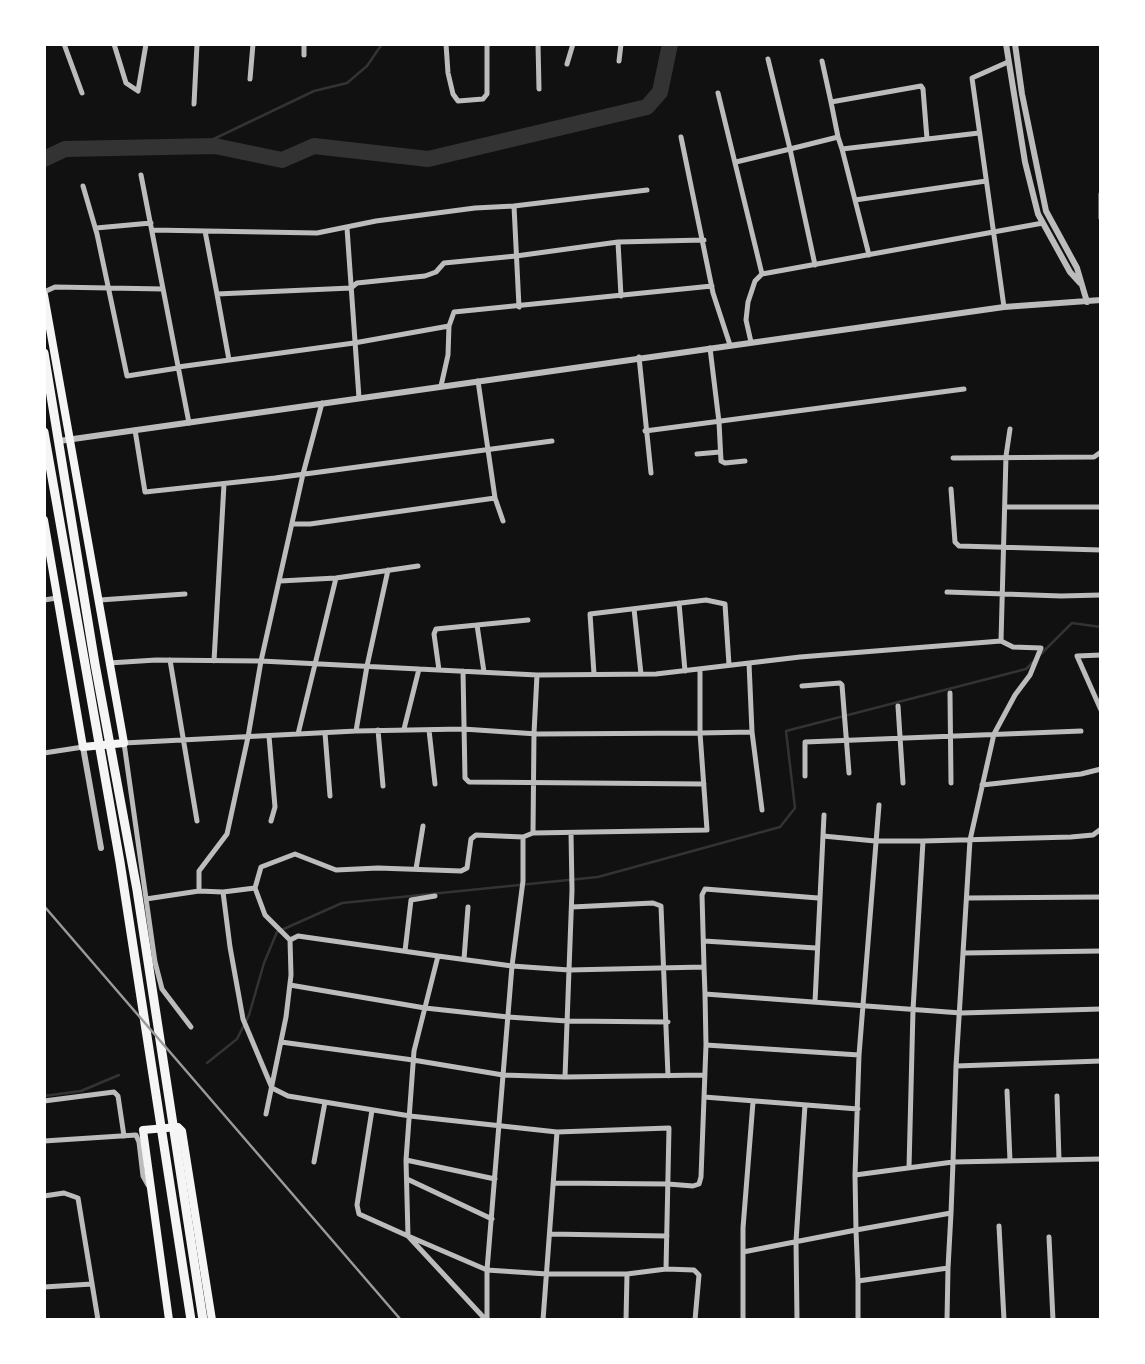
<!DOCTYPE html>
<style>
body{margin:0}
#map{position:relative;width:1145px;height:1364px;overflow:hidden;background:#111;font-family:"Fira Sans Condensed",sans-serif}
canvas{display:block}
.frame{position:absolute;inset:0;border:46px solid #fff;pointer-events:none}
</style>
<div id="map">
<canvas width="1145" height="1364"></canvas>
<div class="frame"></div>
</div>
<script>
const context = document.querySelector('canvas').getContext('2d');
context.lineJoin = 'round';
function poly(rows) {
  const path = new Path2D();
  for (const r of rows) {
    path.moveTo(r[0], r[1]);
    for (let i = 2; i < r.length; i += 2) path.lineTo(r[i], r[i + 1]);
  }
  return path;
}
function stroke(path, color, width, dash) {
  context.strokeStyle = color;
  context.lineWidth = width;
  context.lineCap = dash ? 'butt' : 'round';
  context.setLineDash(dash || []);
  context.stroke(path);
}
stroke(poly([
 [197,147,314,91,347,83,367,66,382,44],
 [1041,654,1072,623,1101,627],
 [207,1063,237,1039,249,1015,264,963,277,932,342,903,598,877,780,827,795,808,786,731,1026,669,1034,661],
 [44,1096,81,1091,119,1075]
]), '#333', 2.5);
stroke(poly([
 [44,159,65,149,215,146,282,160,314,146,428,159,647,107,660,92,670,44]
]), '#333', 16);
stroke(poly([
 [64,44,82,93],
 [114,44,126,83,138,91,146,44],
 [446,44,448,73,453,94,458,101,483,99,487,94,487,44],
 [538,44,539,89],
 [304,55,304,44],
 [619,61,621,44],
 [822,61,831,102],
 [567,64,573,44],
 [250,79,253,44],
 [718,93,762,274],
 [194,104,197,44],
 [681,137,713,293,730,345],
 [838,137,831,102,921,86,923,89,927,139],
 [736,162,790,149,768,59],
 [141,175,189,423],
 [83,186,97,234,127,376,178,368],
 [1101,194,1101,218],
 [855,200,842,149,979,133],
 [514,206,647,190],
 [96,228,151,223],
 [347,228,359,398],
 [152,230,317,233,376,221,475,208,514,206,519,307],
 [205,231,217,294,351,288,357,283,425,276,436,272,444,263,516,256,618,242,704,240],
 [618,242,621,296],
 [869,255,855,200,986,181],
 [815,265,790,149,838,137,842,149],
 [44,292,55,287,163,289],
 [217,294,229,360],
 [1004,307,972,78,1008,62],
 [751,342,746,320,748,302,755,281,762,274,1043,223],
 [710,348,719,422,721,461,725,463,745,461],
 [639,357,651,473],
 [178,367,354,343,449,326,454,312,712,286],
 [478,381,495,498,503,521],
 [441,386,448,355,449,326],
 [135,430,145,492,275,478,552,441],
 [645,431,964,389],
 [697,454,720,452],
 [953,458,1094,457,1101,452],
 [951,489,955,542,959,546,1101,550],
 [1007,507,1101,507],
 [292,524,310,524,495,498],
 [280,581,336,578,418,566],
 [947,592,1061,596,1101,595],
 [44,600,57,598],
 [100,600,185,594],
 [679,603,685,671],
 [634,609,641,674],
 [477,625,484,672],
 [1001,641,1013,647,1041,648,1030,675,1015,695,994,734,970,840,956,1066,1101,1061],
 [1101,655,1077,656,1101,710],
 [170,660,197,821],
 [214,661,224,484],
 [109,663,156,660,261,661,537,675,656,674,800,657,1001,641,1006,456,1010,429],
 [749,663,752,732,762,810],
 [439,670,434,634,436,629,528,620],
 [463,671,465,778,469,782,704,784],
 [594,674,590,614,706,600,725,604,729,665],
 [802,686,840,683,842,685,849,773],
 [950,693,951,783],
 [898,706,903,783],
 [404,729,419,669],
 [378,730,383,786],
 [429,730,435,784],
 [356,731,463,729,537,734,700,733,700,669],
 [325,733,330,796],
 [298,734,336,578],
 [269,736,275,807,271,821],
 [44,753,83,747],
 [805,776,805,742,1081,731],
 [982,785,1081,774,1101,769],
 [533,833,534,733,537,675],
 [823,836,875,841,923,841,1071,837,1093,835,1101,829],
 [416,869,423,826],
 [255,888,261,867,295,854,336,870,378,868,461,871,467,868,471,839,476,835,523,837,533,833,707,830,700,733,752,732],
 [199,891,199,871,227,834,248,737,261,661,303,474,322,403],
 [223,892,230,947,243,1019,272,1088,288,1096,410,1116,557,1132,669,1128,666,1269],
 [967,898,1101,897],
 [146,899,199,891,223,892,255,888,265,915,290,940,291,975,286,1017,266,1114],
 [572,907,653,903,661,906,668,1076],
 [290,940,298,936,438,956],
 [704,941,816,948],
 [405,951,411,900,435,896],
 [964,953,1101,951],
 [464,959,468,907],
 [704,967,702,895,705,889,818,898],
 [290,985,425,1008,508,1017,567,1021,668,1022],
 [815,1002,824,815],
 [191,1027,162,989,155,962,124,743,356,731,367,666,388,570],
 [281,1042,413,1060,503,1075,565,1077,705,1075],
 [706,1045,859,1055],
 [565,1077,572,890,571,833],
 [1007,1091,1010,1161],
 [1057,1096,1059,1160],
 [704,1097,858,1109],
 [44,1101,114,1092,118,1096,124,1136],
 [372,1110,357,1205,359,1214,408,1236,486,1320],
 [44,1141,136,1135,139,1142,143,1176,148,1185],
 [406,1160,495,1179],
 [314,1162,325,1102],
 [909,1168,913,1010,923,841],
 [855,1175,953,1162,956,1066],
 [407,1179,492,1219],
 [554,1183,668,1184,693,1186,699,1184,701,1177,706,1045,705,994],
 [44,1196,64,1193,78,1198,98,1320],
 [951,1213,856,1230,858,1281,948,1268,951,1213,953,1162,1101,1159],
 [999,1226,1004,1320],
 [550,1234,667,1236],
 [1049,1237,1053,1320],
 [743,1252,856,1230,855,1175,859,1055,879,805],
 [627,1274,547,1274,487,1270,408,1236,406,1160,414,1051,438,956,512,966,569,970,704,967,705,994,961,1013,1101,1009],
 [858,1281,858,1320],
 [44,1287,92,1284],
 [487,1320,487,1270,512,966,523,881,523,837],
 [543,1320,557,1132],
 [626,1320,627,1274,666,1269,694,1270,699,1275,695,1320],
 [743,1320,743,1228,753,1102],
 [797,1320,796,1241,805,1105],
 [947,1320,948,1268]
]), '#bcbcbc', 5);
stroke(poly([
 [1006,44,1025,162,1038,214,1070,272,1080,283],
 [1015,44,1022,94,1046,211,1077,268,1087,302],
 [59,441,1004,307,1101,300],
 [83,747,101,848]
]), '#bcbcbc', 6);
stroke(poly([
 [44,295,124,743,83,747,44,520],
 [169,1320,143,1130,178,1127,182,1131,212,1320]
]), '#f5f5f5', 8);
stroke(poly([
 [44,353,95,664,137,890,203,1320],
 [44,432,120,862,191,1320]
]), '#f5f5f5', 9);
stroke(poly([
 [44,906,401,1320]
]), '#9a9a9a', 2.5);
</script>
